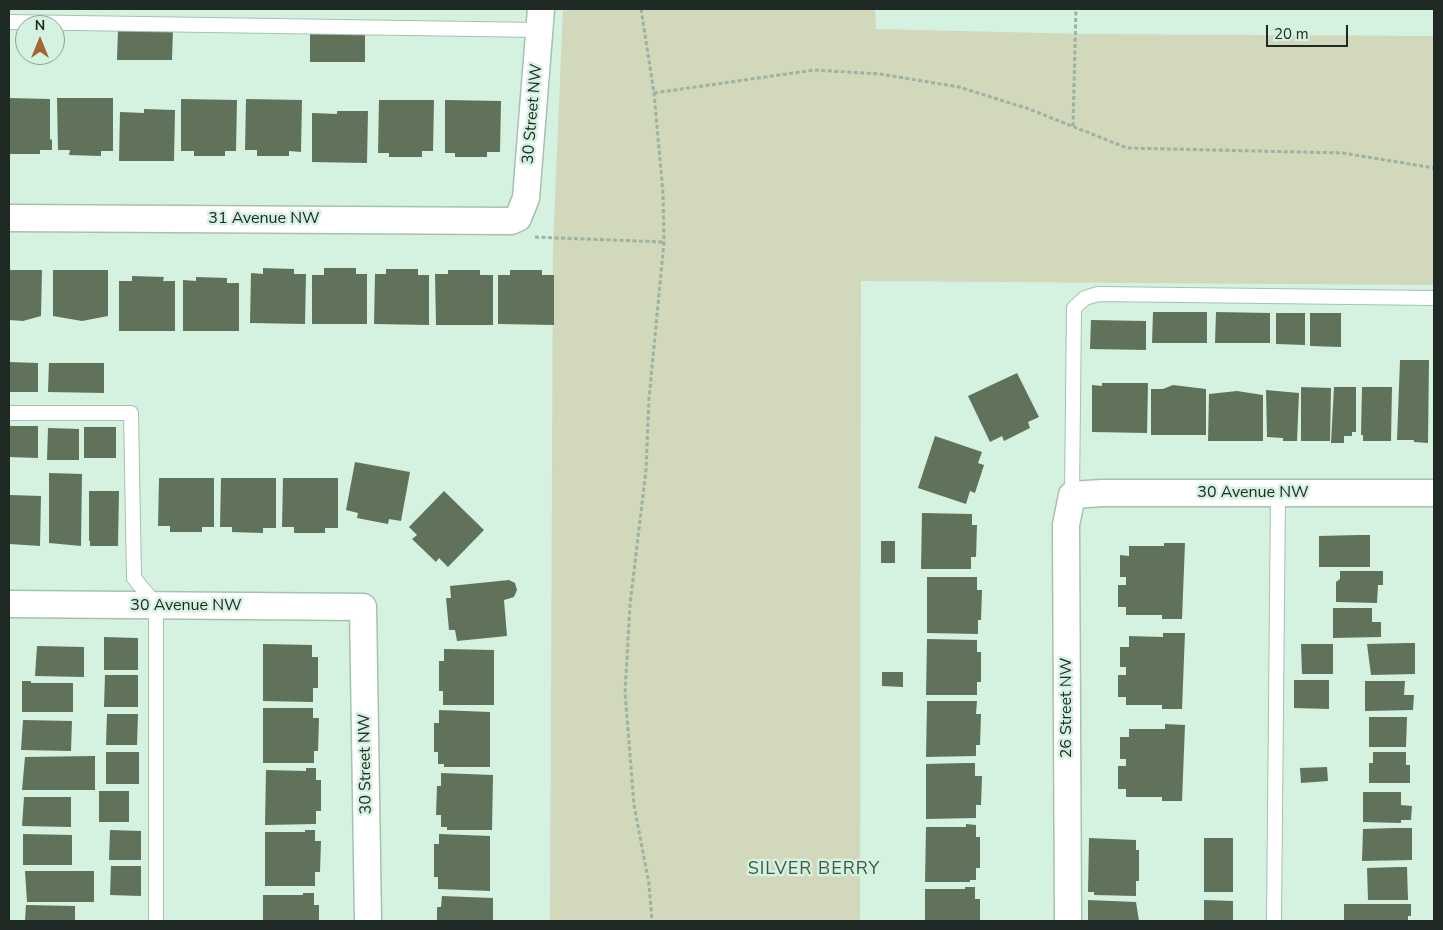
<!DOCTYPE html>
<style>
body{margin:0}
#map{position:relative;width:1443px;height:930px;overflow:hidden;background:#d5f1e0;font-family:"Nunito Sans",sans-serif}
canvas{display:block}
.frame{position:absolute;inset:0;border:10px solid #202a24;pointer-events:none}
.north{position:absolute;left:15px;top:15px;width:50px;height:50px;box-sizing:border-box;background:#d5f1e0;border:1px solid #8da195;border-radius:50%;rotate:0deg;font-size:14px;font-weight:700;line-height:20px;text-align:center;color:#202a24}
.north::after{content:'';display:block;margin:auto;width:18px;height:22px;background:#a56430;clip-path:polygon(50% 0,100% 100%,50% 72%,0 100%)}
.scale{position:absolute;left:1266px;top:25px;width:82px;height:22px;box-sizing:border-box;border:2px solid #202a24;border-top:0;padding-left:6px;font-size:15px;line-height:18px;white-space:nowrap;color:#202a24;-webkit-text-stroke:4px #d5f1e0;paint-order:stroke}
</style>
<div id="map">
<canvas width="1443" height="930"></canvas>
<div class="frame"></div>
<div class="north">N</div>
<div class="scale">20 m</div>
</div>
<script>
const context = document.querySelector('canvas').getContext('2d');
context.lineJoin = 'round';
function paint(path, color) {
  context.fillStyle = color;
  context.fill(path, 'evenodd');
}
function poly(rows) {
  const path = new Path2D();
  for (const r of rows) {
    path.moveTo(r[0], r[1]);
    for (let i = 2; i < r.length; i += 2) path.lineTo(r[i], r[i + 1]);
  }
  return path;
}
function stroke(path, color, width, dash) {
  context.strokeStyle = color;
  context.lineWidth = width;
  context.lineCap = dash ? 'butt' : 'round';
  context.setLineDash(dash || []);
  context.stroke(path);
}
function label(font, color, halo, rows, align = 'center') {
  context.font = font + ' "Nunito Sans",sans-serif';
  context.lineWidth = 5;
  context.setLineDash([]);
  context.textBaseline = 'middle';
  context.strokeStyle = halo;
  context.fillStyle = color;
  for (const [text, x, y, turn = 0] of rows) {
    context.save();
    context.translate(x, y);
    context.rotate((+turn || 0) * Math.PI / 180);
    context.textAlign = isNaN(turn) ? turn : align;
    if (halo) context.strokeText(text, 0, 0);
    context.fillText(text, 0, 0);
    context.restore();
  }
}
paint(poly([
 [563,9,875,9,876,29,1084,34,1434,36,1434,285,861,281,860,921,550,921,553,246]
]), '#d1d8bb');
paint(poly([
 [118,29,173,29,172,60,117,60],
 [310,32,365,32,365,62,310,62],
 [9,98,50,99,50,139,52,140,52,150,40,150,40,154,9,154],
 [57,98,113,98,113,151,101,151,101,156,69,155,70,150,58,150],
 [181,99,237,100,236,151,225,151,225,156,194,156,194,151,181,151],
 [246,99,302,100,301,152,289,151,289,156,257,156,257,150,245,150],
 [379,100,434,100,433,151,422,151,422,157,389,157,389,153,378,153],
 [445,100,501,101,500,152,487,152,487,157,455,157,455,153,445,153],
 [144,109,175,110,174,161,119,161,120,112,144,113],
 [337,111,368,111,367,163,312,162,312,113,337,114],
 [263,268,294,269,294,274,306,274,305,324,250,323,251,273,263,274],
 [324,268,356,268,356,274,367,274,367,324,312,324,312,275,324,275],
 [386,269,418,269,418,275,429,275,429,325,374,324,375,274,386,274],
 [9,270,42,270,41,316,23,321,9,320],
 [53,270,108,270,108,316,82,321,53,316],
 [448,270,480,270,480,275,493,275,493,325,436,325,435,274,448,274],
 [510,270,542,270,542,275,554,275,554,325,498,324,498,275,510,275],
 [132,276,164,277,163,281,175,281,175,331,119,331,119,281,132,281],
 [196,277,227,278,227,283,239,283,239,331,183,331,183,280,196,281],
 [1153,312,1207,312,1207,343,1152,343],
 [1216,312,1270,313,1270,343,1215,343],
 [1276,313,1305,313,1305,345,1276,344],
 [1310,313,1341,313,1341,347,1310,346],
 [1091,320,1146,321,1146,350,1090,349],
 [1400,360,1429,360,1428,443,1414,442,1414,440,1397,440],
 [9,362,38,363,38,392,9,392],
 [49,363,104,363,104,393,48,392],
 [1017,373,1039,417,1028,422,1030,428,1004,441,1002,436,990,442,968,396],
 [1102,383,1148,383,1147,433,1092,432,1092,385,1102,386],
 [1173,385,1206,389,1206,435,1151,435,1151,389,1163,389],
 [1301,387,1331,388,1330,441,1301,441],
 [1334,387,1356,387,1356,432,1352,432,1352,436,1344,436,1344,443,1331,443],
 [1362,387,1392,387,1391,441,1363,441,1363,435,1361,435],
 [1266,390,1299,393,1297,441,1283,441,1283,438,1267,437],
 [1237,391,1263,395,1263,441,1208,441,1209,394],
 [9,426,38,426,38,458,9,457],
 [84,427,116,427,116,458,84,458],
 [48,428,79,429,79,460,47,460],
 [935,436,982,452,978,463,984,465,975,493,970,491,966,504,918,488],
 [355,462,410,472,401,521,389,519,388,524,357,518,358,513,346,510],
 [49,473,82,474,81,546,49,543],
 [159,478,214,478,214,527,202,527,202,532,170,532,170,526,158,526],
 [221,478,276,478,276,528,263,528,263,533,232,532,232,527,220,527],
 [283,478,338,478,338,528,325,528,325,533,294,533,294,527,282,527],
 [89,491,119,491,118,546,90,546,90,541,89,541],
 [444,491,484,530,448,567,439,558,436,562,412,539,417,535,409,527],
 [10,495,41,496,40,546,10,544],
 [922,513,972,514,972,525,977,525,976,557,971,557,971,569,921,569],
 [1359,535,1370,535,1370,567,1319,567,1319,536],
 [881,541,895,541,895,563,881,563],
 [1164,543,1185,543,1182,619,1162,619,1162,615,1126,615,1126,607,1118,607,1118,585,1126,585,1126,577,1120,577,1120,555,1129,556,1129,546,1164,546],
 [1340,571,1383,571,1383,585,1378,585,1377,603,1336,602,1336,582,1340,579],
 [927,577,977,577,977,590,982,590,981,620,978,620,978,634,927,633],
 [509,580,515,583,517,590,514,597,504,600,507,636,457,641,455,630,449,630,446,598,451,598,450,586],
 [1333,608,1372,608,1372,622,1381,622,1381,637,1333,638],
 [1163,633,1185,633,1182,709,1162,709,1162,705,1126,705,1126,697,1118,697,1118,675,1126,675,1126,667,1120,667,1120,647,1129,647,1129,636,1163,637],
 [104,637,138,638,138,670,104,670],
 [927,639,977,640,977,652,981,652,981,682,977,682,977,695,926,695],
 [1408,643,1415,643,1415,674,1371,675,1367,644],
 [263,644,312,645,312,657,318,657,318,688,313,688,313,702,263,701],
 [1301,644,1333,644,1333,674,1302,674],
 [37,646,84,647,84,677,35,676],
 [444,649,494,650,494,705,443,705,443,691,439,691,439,661,444,661],
 [882,672,903,672,903,687,882,686],
 [105,675,138,675,138,707,104,707],
 [1294,680,1329,680,1329,709,1294,708],
 [22,681,31,681,31,683,73,683,73,712,22,712],
 [1365,681,1405,681,1404,695,1414,695,1413,710,1365,711],
 [927,701,977,701,976,714,981,714,980,745,976,745,976,756,926,757],
 [263,708,313,708,313,718,319,718,318,751,314,751,314,763,263,763],
 [439,710,490,712,490,767,444,767,444,764,438,764,438,752,434,752,434,723,439,723],
 [107,714,138,714,137,745,106,745],
 [1369,717,1407,717,1406,747,1369,747],
 [23,720,72,721,71,751,21,750],
 [1165,724,1185,725,1182,801,1162,801,1162,797,1126,797,1126,789,1118,789,1118,766,1126,766,1126,759,1120,759,1120,737,1129,737,1129,729,1165,729],
 [106,752,139,752,139,784,106,784],
 [1373,752,1406,752,1406,765,1410,765,1410,783,1369,783,1369,763,1373,763],
 [95,756,95,790,22,790,25,757],
 [965,763,975,763,975,776,982,776,981,805,976,805,976,818,926,819,926,764],
 [1327,767,1328,781,1301,783,1300,768],
 [306,768,316,768,316,780,321,780,321,811,316,811,316,824,265,825,266,770,306,771],
 [441,773,493,775,492,830,447,830,447,827,441,827,441,815,436,815,437,786,441,786],
 [99,791,129,791,129,822,99,822],
 [1363,792,1401,792,1401,805,1412,806,1411,820,1401,820,1401,823,1363,822],
 [24,797,71,797,71,827,22,826],
 [966,824,976,825,976,837,980,837,980,868,976,868,976,880,970,880,970,882,925,882,926,827,966,827],
 [1394,828,1412,828,1412,860,1362,861,1363,829],
 [110,830,141,831,141,860,109,860],
 [305,830,315,830,315,841,321,841,320,872,315,872,315,886,265,886,265,832,305,832],
 [23,834,72,835,72,865,23,865],
 [439,834,490,836,490,891,438,889,438,877,434,877,434,844,439,844],
 [1089,838,1136,840,1136,850,1139,850,1139,881,1136,881,1136,896,1094,895,1094,892,1088,892],
 [1204,838,1233,838,1233,892,1204,892],
 [111,866,141,866,141,896,110,895],
 [1399,867,1407,867,1408,900,1368,900,1367,868],
 [25,871,94,871,94,902,27,902],
 [965,887,975,887,975,899,980,899,980,921,925,921,925,889,965,889],
 [303,893,314,893,314,905,319,905,319,921,263,921,263,895,303,895],
 [442,896,493,898,493,921,437,921,437,907,441,907],
 [1088,900,1136,902,1139,921,1088,921],
 [1204,900,1233,901,1233,921,1204,921],
 [1344,904,1411,904,1411,916,1408,916,1408,921,1344,921],
 [26,905,75,906,75,921,25,921]
]), '#60735a');
const lane = poly([
 [9,22,540,30],
 [9,413,131,413,134,578,156,605,156,921],
 [1072,495,1074,308,1085,298,1098,294,1434,298],
 [1274,921,1278,493]
]);
const street = poly([
 [9,218,511,221,518,218,526,198,541,9],
 [9,604,363,607,368,921],
 [1068,921,1066,525,1072,495,1102,493,1434,493]
]);
stroke(lane, '#a7c1b1', 16);
stroke(street, '#a7c1b1', 29);
stroke(poly([
 [641,9,654,93,663,193,664,242,649,399,646,470,630,605,625,692,634,805,649,884,652,921],
 [654,93,814,70,880,74,959,87,1029,109,1127,148,1343,153,1434,168],
 [1073,126,1076,9],
 [535,237,664,242]
]), '#9cb2a4', 3, [4, 2.5]);
stroke(lane, '#fff', 14);
stroke(street, '#fff', 26);
label('16px', '#202a24', '#d5f1e0', [
 ["30 Street NW",533,114,-85],
 ["31 Avenue NW",264,219],
 ["30 Avenue NW",1253,493],
 ["30 Avenue NW",186,606],
 ["26 Street NW",1067,708,-90],
 ["30 Street NW",366,764,-91]
]);
context.letterSpacing = '1px';
label('18px', '#405749', '#d5f1e0', [
 ["SILVER BERRY",814,870]
]);
context.letterSpacing = '0px';
</script>
